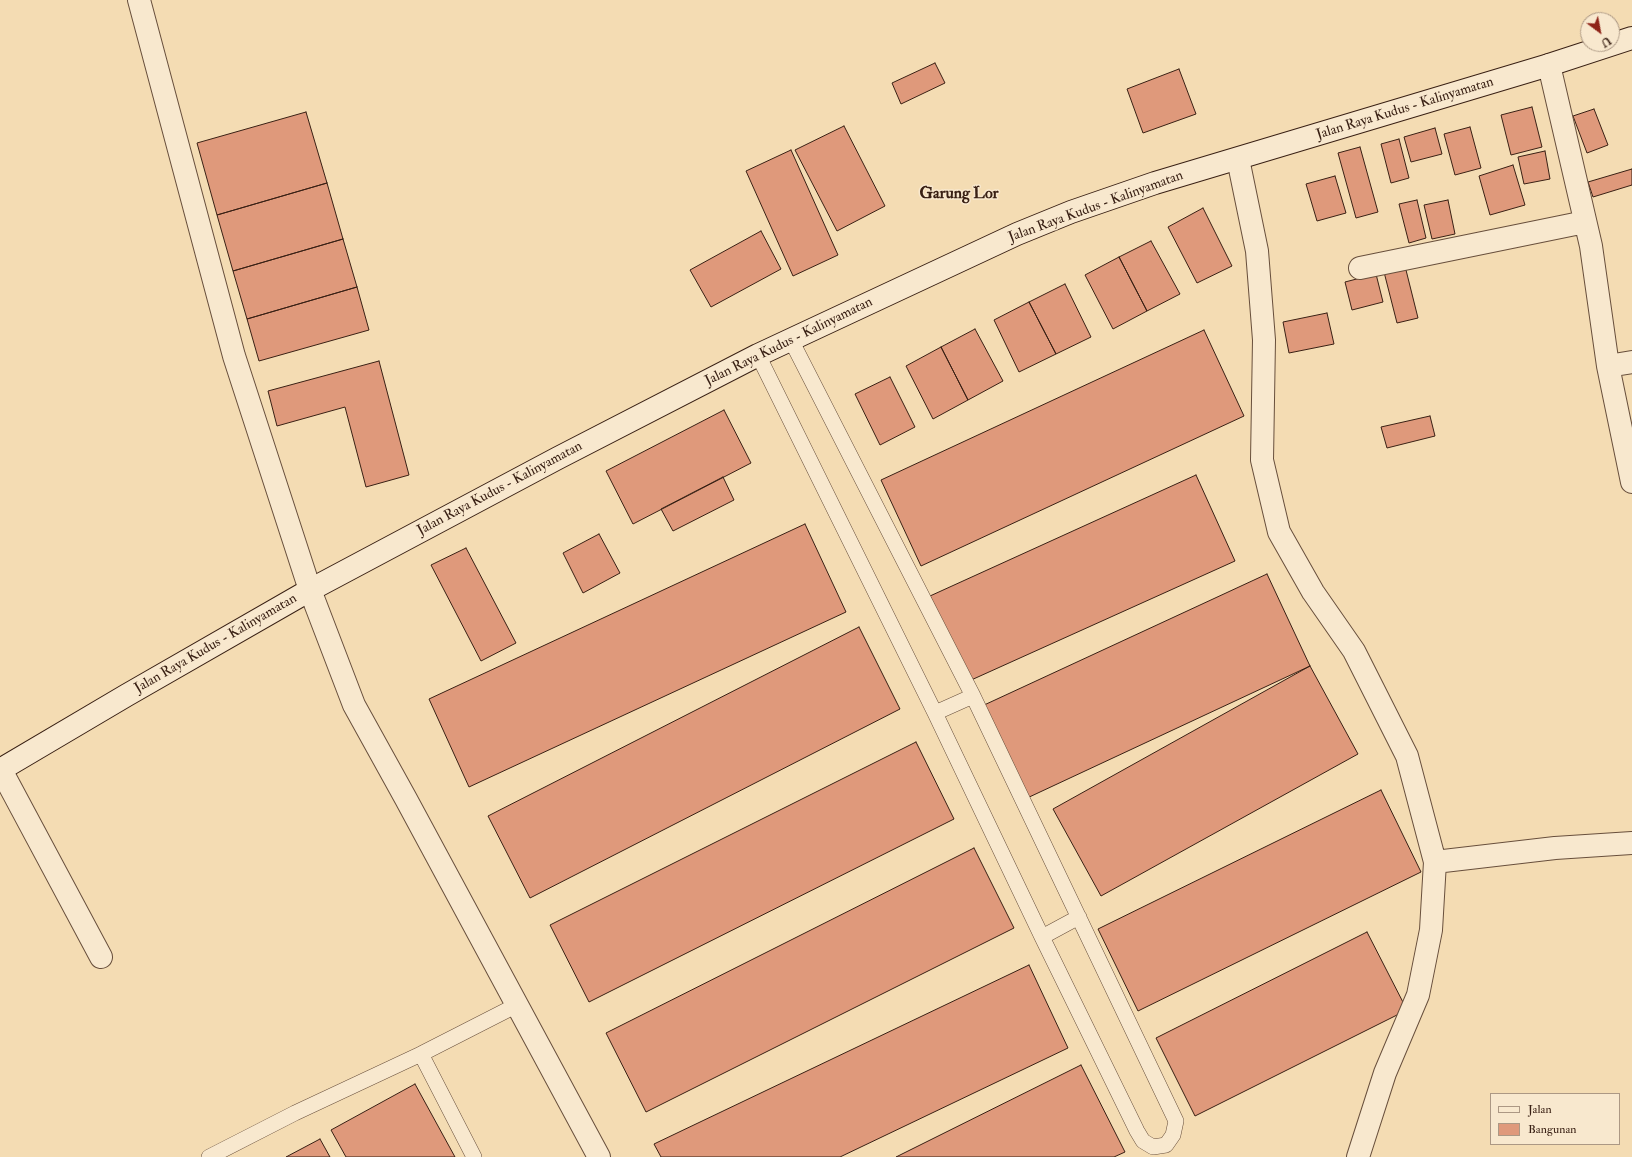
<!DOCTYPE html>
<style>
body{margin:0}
#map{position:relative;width:1632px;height:1157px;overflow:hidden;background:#f4dcb3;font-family:"IM FELL Double Pica",serif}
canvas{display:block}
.legend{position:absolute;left:1490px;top:1093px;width:130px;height:52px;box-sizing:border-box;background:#f8e8ce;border:1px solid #ac9884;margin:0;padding:5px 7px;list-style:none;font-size:12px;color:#392014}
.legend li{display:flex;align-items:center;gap:8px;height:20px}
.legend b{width:20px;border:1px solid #ac9884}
.north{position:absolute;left:1580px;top:12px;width:40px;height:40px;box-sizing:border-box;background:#f8e8ce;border:1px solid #ac9884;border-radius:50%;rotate:148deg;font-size:11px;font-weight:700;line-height:16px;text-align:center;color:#392014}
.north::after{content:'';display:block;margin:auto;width:14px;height:18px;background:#8f2418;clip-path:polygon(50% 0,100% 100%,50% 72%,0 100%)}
</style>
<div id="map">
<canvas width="1632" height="1157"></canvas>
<ul class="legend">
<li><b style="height:5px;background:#f8e8ce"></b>Jalan</li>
<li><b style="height:11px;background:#df997b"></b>Bangunan</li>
</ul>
<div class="north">U</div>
</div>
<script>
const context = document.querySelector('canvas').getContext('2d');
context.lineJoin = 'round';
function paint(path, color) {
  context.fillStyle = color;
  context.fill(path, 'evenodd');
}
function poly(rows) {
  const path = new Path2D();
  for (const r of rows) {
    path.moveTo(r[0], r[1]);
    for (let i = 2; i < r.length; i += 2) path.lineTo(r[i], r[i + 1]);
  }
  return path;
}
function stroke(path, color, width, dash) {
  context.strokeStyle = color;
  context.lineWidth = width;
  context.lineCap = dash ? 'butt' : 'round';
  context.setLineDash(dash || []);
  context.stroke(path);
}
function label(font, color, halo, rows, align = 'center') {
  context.font = font + ' "IM FELL Double Pica",serif';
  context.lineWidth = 3;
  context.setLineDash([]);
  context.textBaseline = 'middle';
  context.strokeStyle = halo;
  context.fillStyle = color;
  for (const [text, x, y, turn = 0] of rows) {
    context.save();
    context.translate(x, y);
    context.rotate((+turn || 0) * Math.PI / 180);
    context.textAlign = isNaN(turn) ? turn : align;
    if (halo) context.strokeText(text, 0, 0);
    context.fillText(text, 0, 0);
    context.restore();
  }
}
const building = poly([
 [935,63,945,83,901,104,892,83,935,63],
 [1179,69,1196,114,1143,133,1127,89,1179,69],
 [1532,107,1542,147,1511,155,1501,115,1532,107],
 [1594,109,1608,145,1587,153,1573,116,1594,109],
 [306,112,327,183,217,215,197,143,306,112],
 [844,126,885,206,837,231,795,150,844,126],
 [1470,127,1481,168,1455,175,1444,134,1470,127],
 [1435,128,1442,154,1411,162,1404,137,1435,128],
 [1399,139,1409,178,1391,183,1381,144,1399,139],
 [1360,147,1378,212,1356,218,1338,153,1360,147],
 [791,150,838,255,793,276,746,171,791,150],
 [1545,151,1550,179,1524,184,1518,157,1545,151],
 [1513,165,1525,205,1490,215,1479,176,1513,165],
 [1632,169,1632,185,1593,197,1588,182,1632,169],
 [1335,176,1346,213,1317,221,1306,184,1335,176],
 [327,183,343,239,233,271,217,215,327,183],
 [1417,200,1426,238,1409,243,1399,204,1417,200],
 [1448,200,1455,234,1432,239,1424,205,1448,200],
 [1203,208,1232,266,1197,283,1168,227,1203,208],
 [761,231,781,269,711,307,690,270,761,231],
 [343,239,357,287,247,319,233,271,343,239],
 [1151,241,1180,294,1147,311,1119,257,1151,241],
 [1119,257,1147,311,1113,329,1085,275,1119,257],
 [1405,266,1418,318,1397,323,1384,272,1405,266],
 [1376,274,1383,302,1352,310,1345,282,1376,274],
 [1065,284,1091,337,1056,354,1029,302,1065,284],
 [357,287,369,330,259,361,247,319,357,287],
 [1029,302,1056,354,1019,372,994,320,1029,302],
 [1327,313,1334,344,1289,353,1283,322,1327,313],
 [975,329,1003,381,968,400,941,347,975,329],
 [1204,330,1244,416,921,566,881,480,1204,330],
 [941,347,968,400,933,419,906,366,941,347],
 [379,361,409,475,366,487,345,407,277,426,268,391,379,361],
 [890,377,915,427,880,445,855,394,890,377],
 [724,410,751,463,633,524,606,471,724,410],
 [1430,416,1435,436,1387,448,1381,427,1430,416],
 [1196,475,1235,561,969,681,930,596,1196,475],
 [723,477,734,500,673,531,661,509,723,477],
 [805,524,846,612,469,787,429,699,805,524],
 [599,534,620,573,583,593,563,553,599,534],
 [466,548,516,643,481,661,431,565,466,548],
 [1267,574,1310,666,1025,799,982,706,1267,574],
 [859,627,900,709,530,898,488,816,859,627],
 [1310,666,1358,754,1101,896,1053,809,1310,666],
 [916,742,954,819,589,1002,550,925,916,742],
 [1381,790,1421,872,1138,1011,1098,929,1381,790],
 [974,848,1014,928,646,1112,606,1033,974,848],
 [1367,932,1407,1010,1195,1116,1156,1038,1367,932],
 [1029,965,1068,1048,840,1157,661,1157,654,1144,1029,965],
 [1081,1065,1125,1152,1114,1157,896,1157,1081,1065],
 [415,1084,455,1157,346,1157,331,1130,415,1084],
 [320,1139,330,1157,286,1157,320,1139]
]);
paint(building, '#df997b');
stroke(building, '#392014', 1);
const lane = poly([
 [758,355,935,713,1042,937,1137,1131,1143,1141,1153,1147,1166,1145,1173,1135,1176,1121,973,696,791,340],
 [935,713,973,696],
 [1042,937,1079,917],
 [421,1054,474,1157],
 [209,1157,295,1113,421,1054,517,1005]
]);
const street = poly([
 [139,0,234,356,310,590,354,705,406,799,599,1157],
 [1549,65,1591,246,1608,366,1632,482],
 [1238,159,1257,251,1264,340,1262,460,1279,532,1313,592,1354,651,1407,756,1435,862,1431,930,1418,995,1385,1073,1358,1157],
 [1360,268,1585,222],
 [1608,366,1632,362],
 [1,770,101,957],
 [1435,862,1555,848,1632,843]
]);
const secondary = poly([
 [0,770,127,695,310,590,558,458,758,355,1017,234,1071,212,1155,183,1549,65,1632,38]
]);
stroke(lane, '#684f3c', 16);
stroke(street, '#684f3c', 24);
stroke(secondary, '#392014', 24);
stroke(lane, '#f8e8ce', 15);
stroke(street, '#f8e8ce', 22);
stroke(secondary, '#f8e8ce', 22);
label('14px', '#392014', '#f8e8ce', [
 ["Jalan Raya Kudus - Kalinyamatan",1405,109,-17],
 ["Jalan Raya Kudus - Kalinyamatan",1096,207,-20],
 ["Jalan Raya Kudus - Kalinyamatan",789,342,-26],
 ["Jalan Raya Kudus - Kalinyamatan",500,489,-28],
 ["Jalan Raya Kudus - Kalinyamatan",216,644,-30]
]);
label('bold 16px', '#392014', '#f8e8ce', [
 ["Garung Lor",959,195]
]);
</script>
